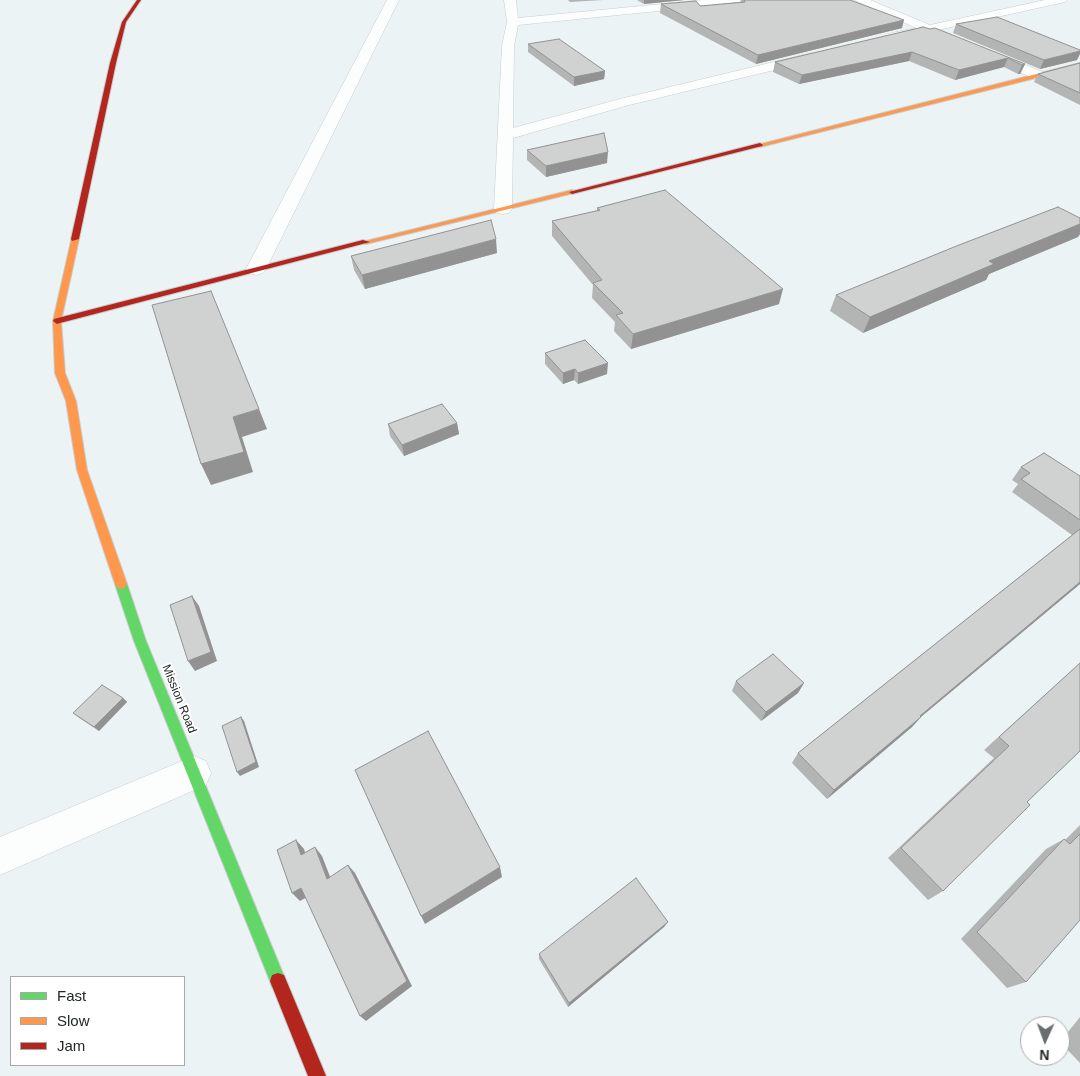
<!DOCTYPE html>
<style>
body{margin:0}
#map{position:relative;width:1080px;height:1076px;overflow:hidden;background:#ecf3f4;font-family:Arial,sans-serif}
canvas{display:block}
.legend{position:absolute;left:10px;top:976px;width:175px;height:90px;box-sizing:border-box;background:#fff;border:1px solid #a7a9a9;margin:0;padding:6px 9px;list-style:none;font-size:15px;color:#222728}
.legend li{display:flex;align-items:center;gap:10px;height:25px}
.legend b{width:25px;border:1px solid #a7a9a9}
.north{position:absolute;left:1020px;top:1016px;width:50px;height:50px;box-sizing:border-box;background:#fff;border:1px solid #a7a9a9;border-radius:50%;rotate:182deg;font-size:14px;font-weight:700;line-height:20px;text-align:center;color:#222728}
.north::after{content:'';display:block;margin:auto;width:18px;height:22px;background:#696e6f;clip-path:polygon(50% 0,100% 100%,50% 72%,0 100%)}
</style>
<div id="map">
<canvas width="1080" height="1076"></canvas>
<ul class="legend">
<li><b style="height:6px;background:#63d668"></b>Fast</li>
<li><b style="height:6px;background:#ff974d"></b>Slow</li>
<li><b style="height:6px;background:#b3261e"></b>Jam</li>
</ul>
<div class="north">N</div>
</div>
<script>
const context = document.querySelector('canvas').getContext('2d');
context.lineJoin = 'round';
function poly(rows) {
  const path = new Path2D();
  for (const r of rows) {
    path.moveTo(r[0], r[1]);
    for (let i = 2; i < r.length; i += 2) path.lineTo(r[i], r[i + 1]);
  }
  return path;
}
function stroke(path, color, width, dash) {
  context.strokeStyle = color;
  context.lineWidth = width;
  context.lineCap = dash ? 'butt' : 'round';
  context.setLineDash(dash || []);
  context.stroke(path);
}
function paint(path, color) {
  context.fillStyle = color;
  context.fill(path, 'evenodd');
}
function label(font, color, halo, rows, align = 'center') {
  context.font = font + ' Arial,sans-serif';
  context.lineWidth = 4;
  context.setLineDash([]);
  context.textBaseline = 'middle';
  context.strokeStyle = halo;
  context.fillStyle = color;
  for (const [text, x, y, turn = 0] of rows) {
    context.save();
    context.translate(x, y);
    context.rotate((+turn || 0) * Math.PI / 180);
    context.textAlign = isNaN(turn) ? turn : align;
    if (halo) context.strokeText(text, 0, 0);
    context.fillText(text, 0, 0);
    context.restore();
  }
}
const street = poly([
 [387,0,399,0,266,269,263,273,256,275,249,273,246,269,387,0],
 [504,0,516,0,518,18,703,0,744,0,738,3,518,25,514,46,513,128,620,99,811,53,817,57,816,60,629,105,513,138,512,209,509,213,503,214,497,213,494,209,502,46,507,22,504,0],
 [854,0,870,0,930,25,1045,0,1067,0,1065,2,938,30,932,34,928,33,891,41,887,40,885,37,887,34,916,28,854,0],
 [988,50,1043,72,1045,75,1038,79,1033,78,983,57,982,54,988,50],
 [194,756,206,761,211,773,206,785,0,875,0,837,194,756]
]);
const fast = poly([
 [121,579,125,581,127,584,146,641,286,981,284,987,278,989,272,987,270,981,134,641,115,584,117,581,121,579]
]);
const slow = poly([
 [1080,63,1080,67,760,147,757,145,1080,63],
 [572,190,574,191,574,193,366,244,362,242,572,190],
 [72,237,79,239,61,321,65,373,76,401,87,470,127,584,125,587,121,589,117,587,115,584,77,470,66,401,55,373,53,321,72,237]
]);
const jam = poly([
 [137,0,141,0,126,22,116,63,79,239,72,241,71,239,110,63,122,22,137,0],
 [760,143,763,145,762,146,572,194,569,192,760,143],
 [363,240,370,242,60,323,57,324,53,321,54,319,363,240],
 [278,973,284,975,326,1076,308,1076,270,981,272,975,278,973]
]);
stroke(street, '#c7cdcd', 1);
stroke(fast, '#c7cdcd', 2);
stroke(slow, '#c7cdcd', 2);
stroke(jam, '#c7cdcd', 2);
paint(street, '#fcfdfd');
paint(fast, '#63d668');
paint(slow, '#ff974d');
paint(jam, '#b3261e');
paint(poly([
 [568,0,603,0,570,2],
 [637,0,684,0,644,4],
 [741,0,850,0,902,28,756,64,660,13,661,4,700,6,740,2],
 [956,24,1077,60,1040,69,953,33],
 [923,27,1025,64,1020,74,1018,74,1004,67,955,80,909,61,799,84,773,72,775,62],
 [528,44,605,71,604,79,574,86,528,52],
 [1080,63,1080,105,1034,82,1038,74],
 [527,150,607,163,546,177,527,160],
 [597,208,779,304,631,349,614,331,615,322,592,298,593,285,552,236,552,221,597,211],
 [1080,218,1080,234,1078,237,989,274,986,280,863,333,830,311,836,295],
 [497,253,365,289,354,270,351,256],
 [545,353,607,374,578,384,574,380,563,384,545,364],
 [457,423,459,434,404,456,390,436,388,424],
 [1021,467,1080,476,1080,584,921,717,912,727,827,799,792,763,798,753,1072,535,1012,492,1018,484,1012,480],
 [1080,663,1080,751,1027,802,943,891,928,900,888,858,994,758,984,750],
 [736,681,804,683,798,693,761,721,732,691],
 [123,698,127,702,99,731,78,717,73,713],
 [1080,825,1080,920,1026,982,1007,988,961,939,1046,849,1064,839,1065,840],
 [668,922,664,927,568,1007,539,959,539,954],
 [1080,1017,1080,1063,1060,1042]
]), '#b3b4b4');
paint(poly([
 [644,0,684,0,644,4],
 [904,20,902,28,756,64,758,55],
 [1080,51,1080,54,1077,60,1040,69,1044,60],
 [912,52,909,61,799,84,802,75],
 [1008,58,1004,67,955,80,959,70],
 [1025,64,1020,74,1018,74,1022,65],
 [605,71,604,79,574,86,574,77],
 [608,152,607,163,546,177,546,166],
 [1080,224,1080,234,1078,237,989,274,986,280,863,333,870,317,989,261],
 [496,239,497,253,365,289,362,275],
 [783,289,779,304,631,349,633,334],
 [608,363,607,374,578,384,578,373],
 [575,369,574,380,563,384,563,373],
 [259,409,267,429,242,437,253,472,211,485,201,464,233,417],
 [457,423,459,434,404,456,402,445],
 [1080,582,1080,584,910,726,920,716],
 [192,596,199,606,217,661,195,671,188,661],
 [804,683,798,693,761,721,766,712],
 [123,698,127,702,99,731,94,727],
 [241,717,244,721,259,767,240,776,237,772],
 [921,717,912,727,827,799,834,790],
 [296,840,304,849,309,864,301,855],
 [315,847,322,856,334,887,327,879],
 [348,865,355,873,412,986,366,1021,360,1016],
 [500,867,502,877,425,924,421,916],
 [301,888,309,896,300,901,292,893],
 [668,922,664,927,568,1007,569,1003]
]), '#929292');
const building = poly([
 [744,0,850,0,904,20,758,55,661,4,696,1,700,6,745,2,744,0],
 [997,17,1080,50,1080,51,1044,60,956,24,997,17],
 [923,27,930,29,935,28,1025,64,1022,65,1008,58,959,70,912,52,802,75,775,62,923,27],
 [559,39,605,71,574,77,528,44,559,39],
 [1080,63,1080,93,1038,74,1080,63],
 [604,133,608,152,546,166,527,150,604,133],
 [665,190,783,289,633,334,616,315,623,313,593,283,602,280,552,221,600,210,597,208,665,190],
 [1058,207,1080,218,1080,224,989,261,994,264,870,317,836,295,959,245,1058,207],
 [491,220,496,239,362,275,351,256,491,220],
 [211,291,259,409,233,417,244,452,201,464,152,305,211,291],
 [585,340,608,363,578,373,575,369,563,373,545,353,585,340],
 [442,404,457,423,402,445,388,424,442,404],
 [1044,453,1080,476,1080,520,1021,479,1030,473,1021,467,1044,453],
 [1080,529,1080,582,920,716,921,717,834,790,798,753,1080,529],
 [192,596,211,652,188,661,170,605,192,596],
 [773,654,804,683,766,712,736,681,773,654],
 [1080,663,1080,751,1027,802,1030,805,943,891,901,848,1009,746,999,737,1080,663],
 [102,685,123,698,94,727,73,713,102,685],
 [241,717,256,762,237,772,222,726,241,717],
 [428,731,500,867,421,916,355,770,428,731],
 [1080,834,1080,920,1026,982,977,932,1064,839,1070,844,1080,834],
 [296,840,301,855,315,847,327,879,348,865,407,981,360,1016,301,888,292,893,277,850,296,840],
 [636,878,668,922,569,1003,539,954,636,878]
]);
paint(building, '#d0d1d1');
stroke(building, '#929292', 1);
label('12px', '#222728', '#fff', [
 ["Mission Road",179,699,68]
]);
</script>
